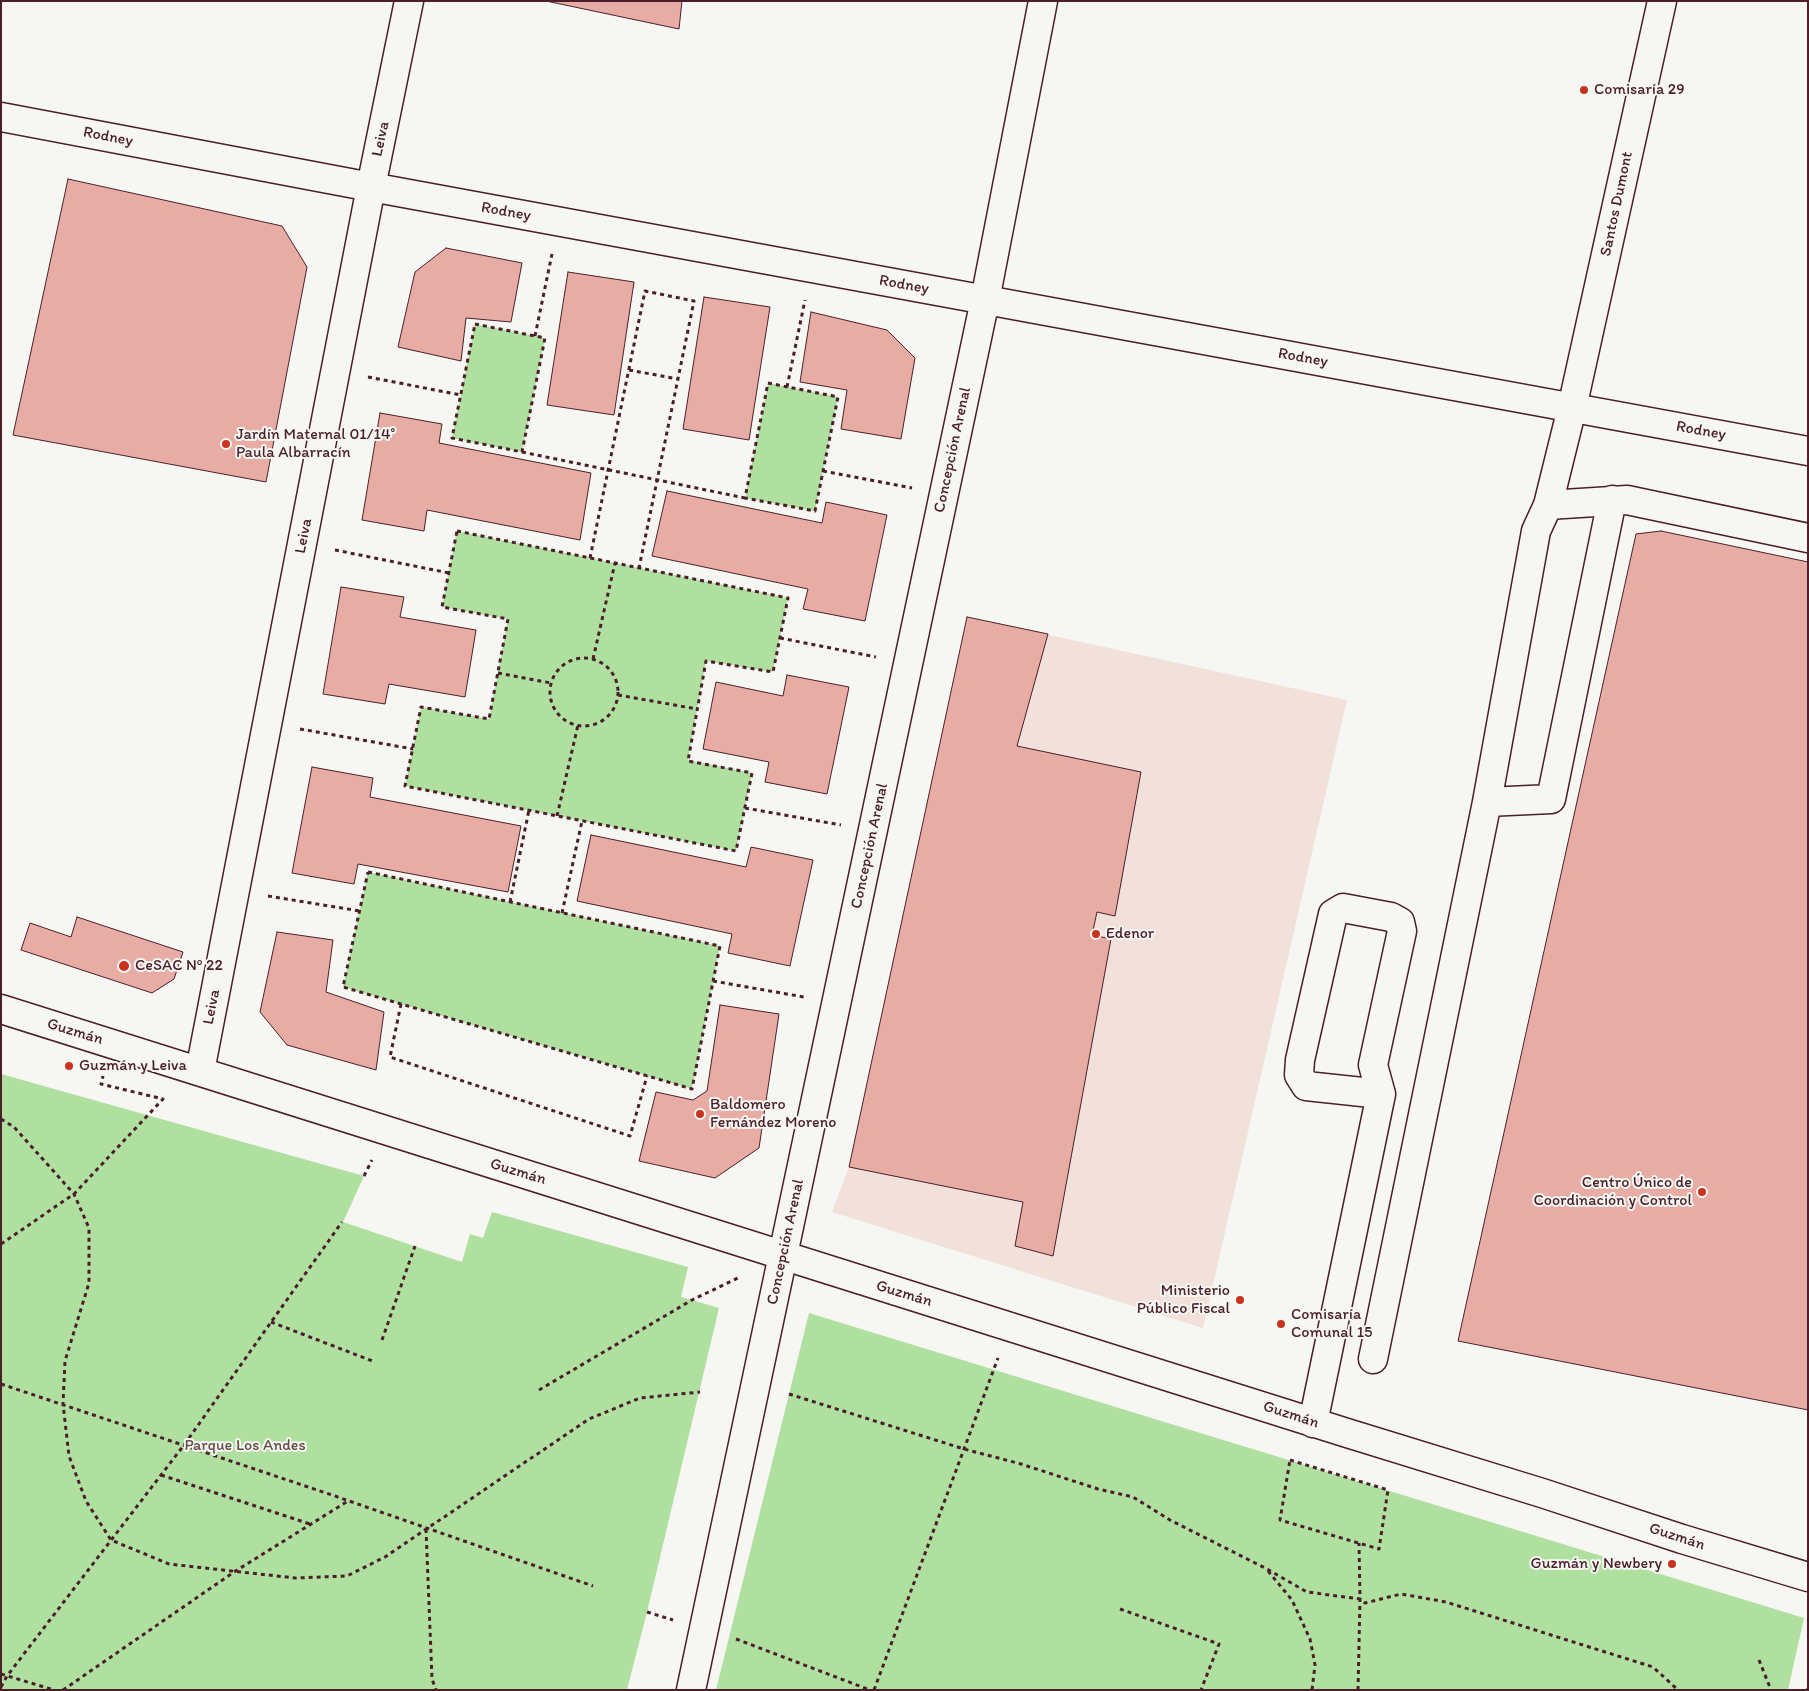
<!DOCTYPE html>
<meta charset="utf-8">
<style>
body{margin:0}
#map{position:relative;width:1809px;height:1691px;overflow:hidden;background:#f6f6f2;font-family:Itim,sans-serif}
canvas{display:block}
.frame{position:absolute;inset:0;border:2px solid #4a1f2b;pointer-events:none}
</style>
<div id="map">
<canvas width="1809" height="1691"></canvas>
<div class="frame"></div>
</div>
<script>
const context = document.querySelector('canvas').getContext('2d');
context.lineJoin = 'round';
function paint(path, color) {
  context.fillStyle = color;
  context.fill(path, 'evenodd');
}
function poly(rows) {
  const path = new Path2D();
  for (const r of rows) {
    if (r.length === 3) {
      path.moveTo(r[0] + r[2], r[1]);
      path.arc(r[0], r[1], r[2], 0, 2 * Math.PI);
      continue;
    }
    path.moveTo(r[0], r[1]);
    for (let i = 2; i < r.length; i += 2) path.lineTo(r[i], r[i + 1]);
  }
  return path;
}
function stroke(path, color, width, dash) {
  context.strokeStyle = color;
  context.lineWidth = width;
  context.lineCap = dash ? 'butt' : 'round';
  context.setLineDash(dash || []);
  context.stroke(path);
}
function label(font, color, halo, rows, align = 'center') {
  context.font = font + ' Itim,sans-serif';
  context.lineWidth = 4;
  context.setLineDash([]);
  context.textBaseline = 'middle';
  context.strokeStyle = halo;
  context.fillStyle = color;
  for (const [text, x, y, turn = 0] of rows) {
    context.save();
    context.translate(x, y);
    context.rotate((+turn || 0) * Math.PI / 180);
    context.textAlign = isNaN(turn) ? turn : align;
    if (halo) context.strokeText(text, 0, 0);
    context.fillText(text, 0, 0);
    context.restore();
  }
}
paint(poly([
 [967,617,1347,700,1203,1328,832,1212,849,1167]
]), '#f2e0db');
paint(poly([
 [475,324,545,338,522,452,452,438],
 [768,383,838,397,815,511,745,498],
 [457,531,788,598,773,672,706,661,688,760,752,773,736,851,405,786,421,707,489,719,508,619,442,607],
 [368,872,720,946,692,1089,343,987],
 [1,1074,364,1176,343,1222,462,1262,470,1234,483,1238,492,1212,688,1267,681,1297,719,1308,647,1612,627,1690,1,1690],
 [809,1313,1804,1618,1788,1690,716,1690]
]), '#b0e0a0');
const building = poly([
 [546,1,682,1,679,29,546,1],
 [68,179,282,226,307,267,266,482,13,435,68,179],
 [446,248,522,263,511,322,466,318,461,361,398,347,415,272,446,248],
 [568,272,634,282,614,415,547,405,568,272],
 [704,297,770,307,749,440,683,429,704,297],
 [811,312,887,330,915,358,901,439,841,429,847,390,800,382,811,312],
 [380,413,442,424,439,443,591,473,580,540,427,510,424,531,362,520,380,413],
 [667,491,822,523,826,502,887,515,865,621,803,609,808,589,652,556,667,491],
 [1661,531,1808,562,1808,1410,1458,1341,1636,534,1661,531],
 [341,587,404,597,400,617,476,630,465,697,389,684,385,704,323,694,341,587],
 [967,617,1048,634,1017,746,1141,772,1115,916,1097,912,1092,935,1111,939,1053,1256,1015,1246,1023,1202,849,1167,967,617],
 [787,675,849,687,827,794,765,782,769,762,703,749,716,682,783,696,787,675],
 [312,767,373,778,370,797,521,826,508,892,358,864,354,884,292,873,312,767],
 [591,835,746,867,751,847,813,860,790,966,728,953,732,934,577,901,591,835],
 [77,917,183,952,174,979,152,993,21,950,30,923,71,937,77,917],
 [277,932,333,940,326,992,384,1012,376,1070,287,1045,260,1012,277,932],
 [720,1005,779,1014,759,1148,715,1178,639,1161,656,1092,693,1100,707,1091,720,1005]
]);
paint(building, '#e7ada4');
stroke(building, '#4a1f2b', 1);
const minor = poly([
 [1,117,371,187,1808,451],
 [1548,505,1572,408,1662,1],
 [1487,802,1551,799,1612,500],
 [1,1009,1347,1433,1542,1493,1682,1539,1808,1577],
 [200,1071,371,187,409,1],
 [1373,1359,1487,802,1536,531,1548,505,1627,500,1808,538],
 [1313,1423,1381,1094,1373,1065,1402,931,1400,922,1391,917,1343,908,1333,914,1300,1060,1299,1075,1306,1086,1381,1094],
 [691,1690,985,300,1043,1]
]);
stroke(minor, '#4a1f2b', 31);
stroke(poly([
 [475,324,545,338,522,452,452,438,475,324],
 [535,336,552,254],
 [629,370,678,379],
 [368,377,461,395],
 [768,383,838,397,815,511,745,498,768,383],
 [787,387,805,300],
 [522,452,745,498],
 [823,471,912,488],
 [457,531,788,598,773,672,706,661,688,761,752,773,736,851,405,786,421,707,489,719,508,619,442,607,457,531],
 [335,550,449,573],
 [590,558,645,291,694,301,639,568],
 [780,638,876,657],
 [584,692,34],
 [593,659,615,563],
 [498,673,551,683],
 [618,695,697,709],
 [300,729,413,749],
 [745,808,841,825],
 [557,816,578,725],
 [368,872,720,946,692,1089,343,987,368,872],
 [268,896,360,911],
 [510,902,529,810],
 [562,913,582,821],
 [713,981,804,997],
 [401,1004,390,1057,630,1136,647,1076],
 [1,1119,14,1127,74,1194,89,1228,89,1283,65,1361,63,1404,69,1456,86,1501,111,1540,169,1564,295,1578,347,1576,385,1557,589,1419,640,1398,700,1392],
 [364,1176,372,1160],
 [1,1244,74,1194,163,1099,101,1084,103,1076],
 [271,1322,375,1362],
 [382,1340,415,1246],
 [1,1384,332,1495,593,1586],
 [539,1390,692,1300,738,1278],
 [789,1394,964,1449,1021,1464,1098,1489,1133,1497,1170,1520,1267,1569,1307,1592,1360,1599,1365,1603,1401,1594,1446,1602,1653,1667,1678,1690],
 [1290,1460,1388,1490,1379,1549,1280,1520,1290,1460],
 [161,1475,310,1524],
 [426,1529,432,1679,436,1690],
 [1268,1571,1292,1600,1310,1639,1315,1665,1312,1690],
 [1120,1609,1219,1644,1201,1690],
 [647,1612,673,1620],
 [736,1639,870,1690],
 [1759,1660,1771,1690],
 [1,1674,54,1690],
 [1,1687,7,1676,184,1445,342,1222],
 [63,1690,234,1572,348,1501],
 [874,1690,998,1358],
 [1358,1690,1360,1599,1359,1543],
 [1807,1690,1808,1689]
]), '#4a1f2b', 3, [4, 4]);
stroke(minor, '#f6f6f2', 28);
for (const [x, y, r, color] of [
 [1584,90,5,"#c8321e"],
 [226,444,5,"#c8321e"],
 [1096,934,5,"#c8321e"],
 [124,966,6,"#c8321e"],
 [69,1066,5,"#c8321e"],
 [700,1114,5,"#c8321e"],
 [1702,1192,5,"#c8321e"],
 [1240,1300,5,"#c8321e"],
 [1281,1324,5,"#c8321e"],
 [1672,1564,5,"#c8321e"]
]) {
  const dot = new Path2D();
  dot.arc(x, y, r, 0, 2 * Math.PI);
  context.fillStyle = color;
  context.fill(dot);
  stroke(dot, '#f6f6f2', 2);
}
label('16px', '#4a1f2b', '#f6f6f2', [
 ["Comisaría 29",1594,90],
 ["Jardín Maternal 01/14°",236,435],
 ["Paula Albarracín",236,453],
 ["Edenor",1106,934],
 ["CeSAC Nº 22",135,966],
 ["Guzmán y Leiva",79,1066],
 ["Baldomero",710,1105],
 ["Fernández Moreno",710,1123],
 ["Centro Único de",1692,1183,"right"],
 ["Coordinación y Control",1692,1201,"right"],
 ["Ministerio",1230,1291,"right"],
 ["Público Fiscal",1230,1309,"right"],
 ["Comisaría",1291,1315],
 ["Comunal 15",1291,1333],
 ["Guzmán y Newbery",1662,1564,"right"]
], 'left');
label('16px', '#4a1f2b', '#f6f6f2', [
 ["Rodney",108,137,11],
 ["Leiva",381,139,-78],
 ["Santos Dumont",1617,204,-78],
 ["Rodney",506,212,10],
 ["Rodney",904,285,10],
 ["Rodney",1303,358,10],
 ["Rodney",1701,431,10],
 ["Concepción Arenal",953,450,-78],
 ["Leiva",304,536,-79],
 ["Concepción Arenal",870,846,-78],
 ["Leiva",212,1007,-79],
 ["Guzmán",75,1032,17],
 ["Guzmán",518,1172,17],
 ["Concepción Arenal",786,1242,-78],
 ["Guzmán",904,1294,17],
 ["Guzmán",1291,1415,18],
 ["Guzmán",1677,1537,18]
]);
label('16px', '#644f48', '#f6f6f2', [
 ["Parque Los Andes",245,1446]
]);
</script>
